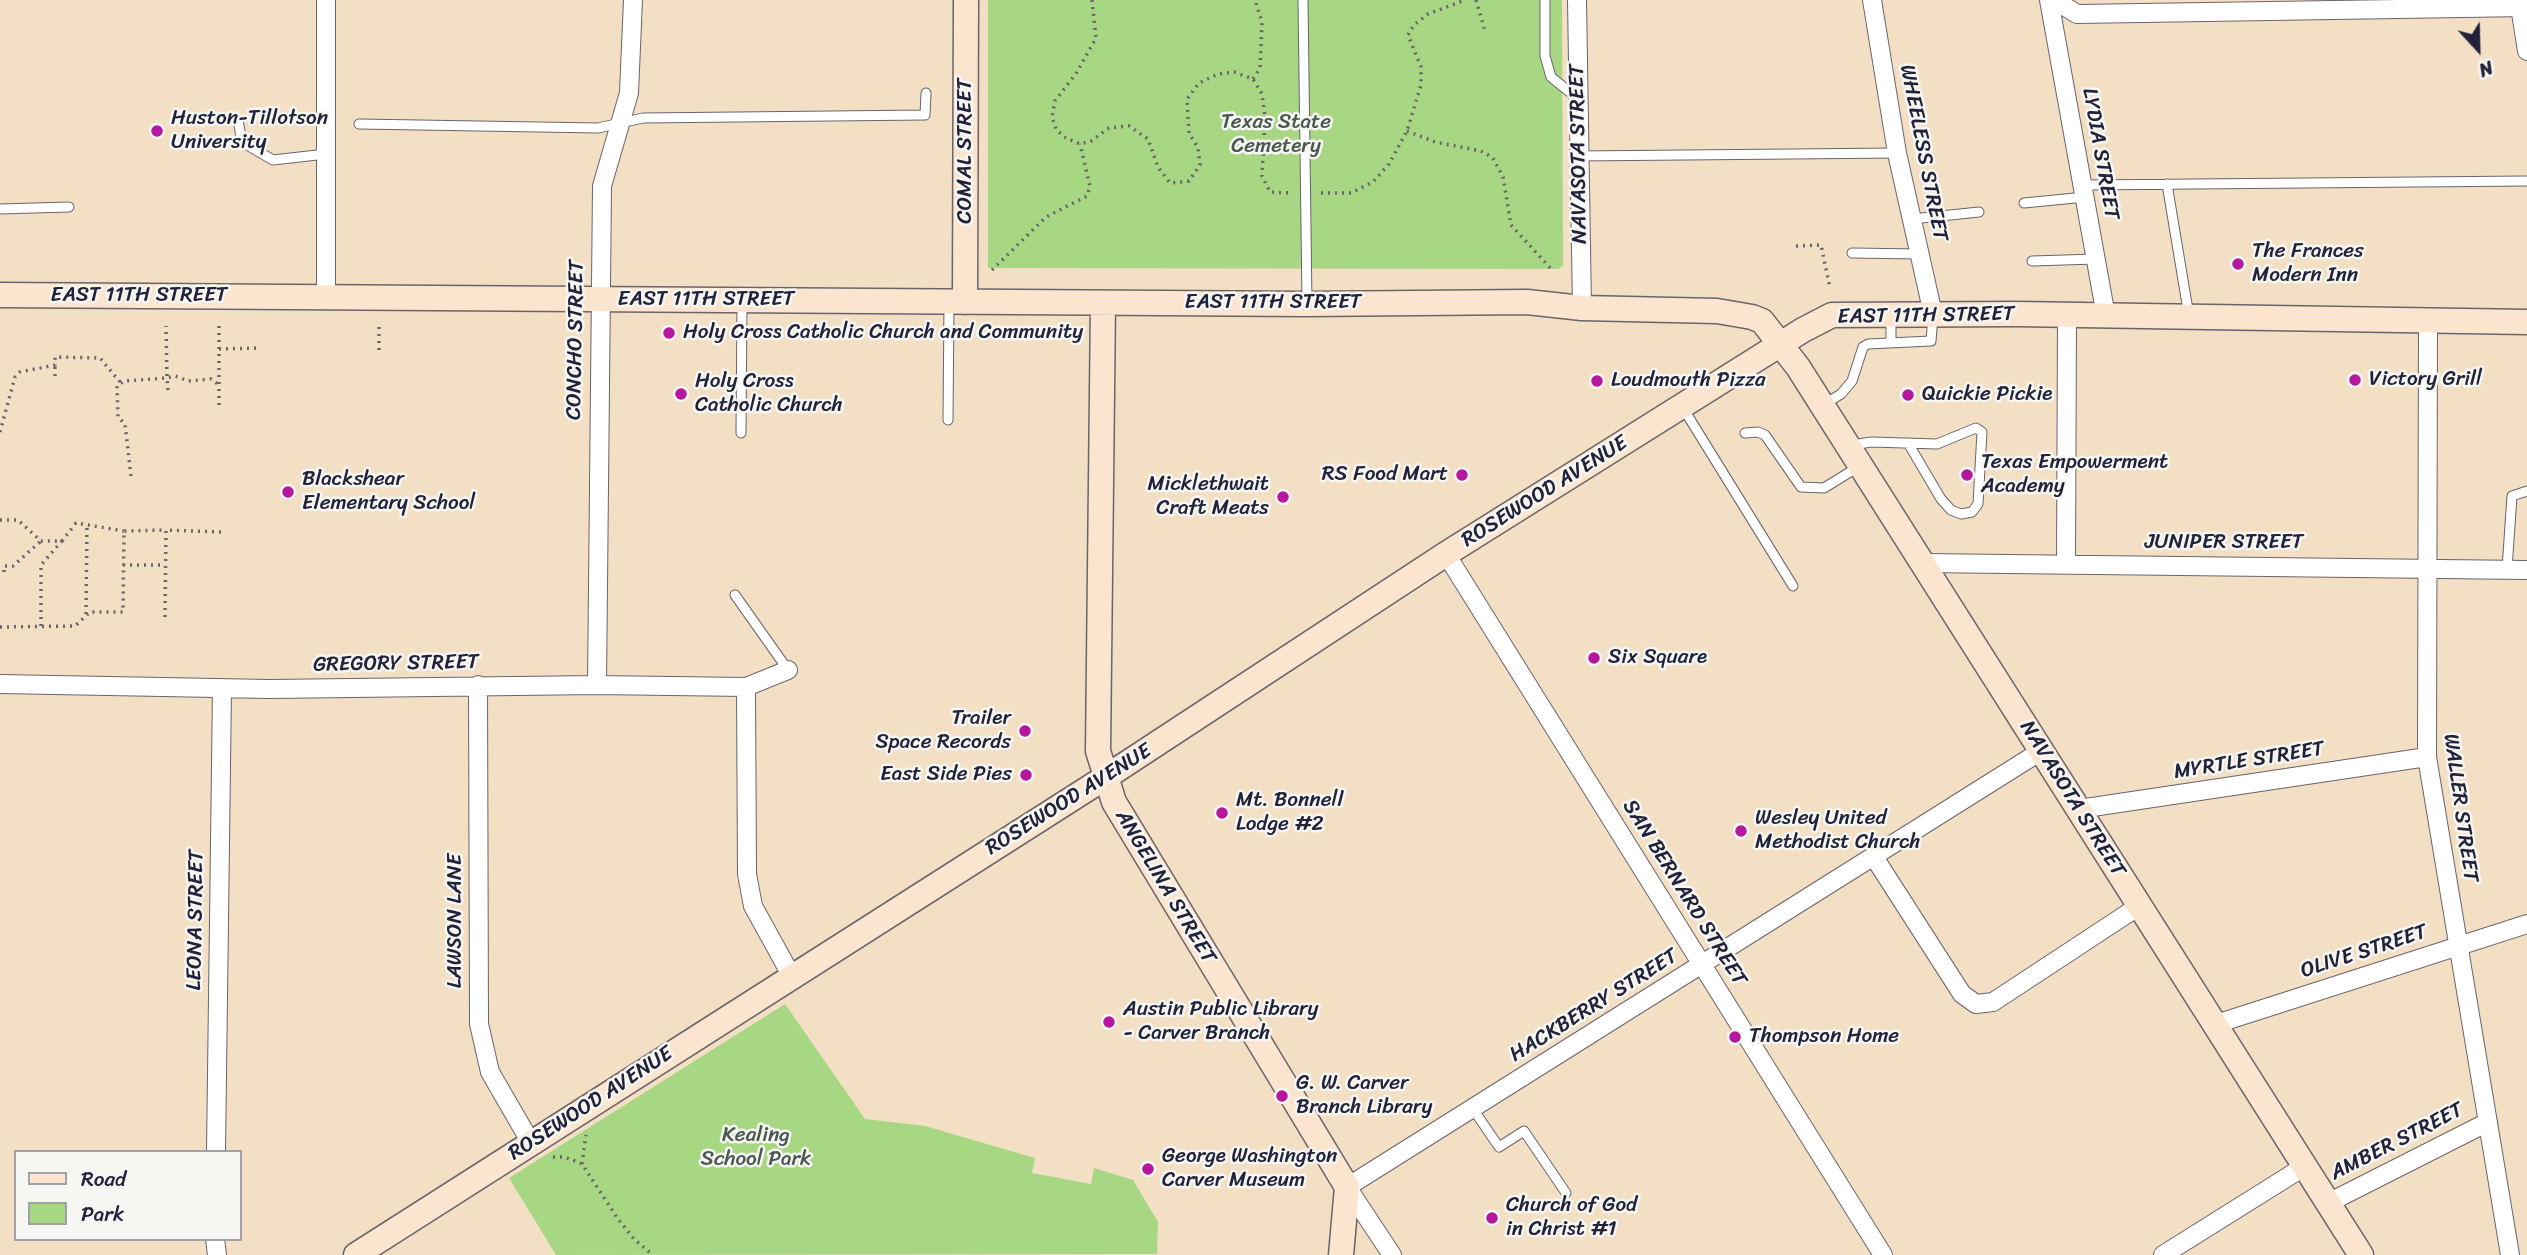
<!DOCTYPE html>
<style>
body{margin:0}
#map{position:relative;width:2527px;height:1255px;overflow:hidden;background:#f2dfc4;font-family:Sriracha,sans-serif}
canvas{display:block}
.legend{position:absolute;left:14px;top:1150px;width:228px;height:91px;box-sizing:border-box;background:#f6f6f2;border:2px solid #a1a1a9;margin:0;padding:9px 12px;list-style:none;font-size:21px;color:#22223b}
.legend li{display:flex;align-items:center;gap:14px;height:35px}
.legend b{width:35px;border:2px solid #a1a1a9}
.north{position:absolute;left:2443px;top:14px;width:70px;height:70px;-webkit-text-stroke:5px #f6f6f2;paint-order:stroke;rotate:158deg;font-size:19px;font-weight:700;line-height:28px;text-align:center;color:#22223b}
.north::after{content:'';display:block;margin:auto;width:24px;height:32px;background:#22223b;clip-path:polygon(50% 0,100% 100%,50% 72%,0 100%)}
</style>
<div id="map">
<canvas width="2527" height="1255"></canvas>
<ul class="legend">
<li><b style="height:9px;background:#fbe5cf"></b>Road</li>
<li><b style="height:19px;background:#a8d784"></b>Park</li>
</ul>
<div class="north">N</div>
</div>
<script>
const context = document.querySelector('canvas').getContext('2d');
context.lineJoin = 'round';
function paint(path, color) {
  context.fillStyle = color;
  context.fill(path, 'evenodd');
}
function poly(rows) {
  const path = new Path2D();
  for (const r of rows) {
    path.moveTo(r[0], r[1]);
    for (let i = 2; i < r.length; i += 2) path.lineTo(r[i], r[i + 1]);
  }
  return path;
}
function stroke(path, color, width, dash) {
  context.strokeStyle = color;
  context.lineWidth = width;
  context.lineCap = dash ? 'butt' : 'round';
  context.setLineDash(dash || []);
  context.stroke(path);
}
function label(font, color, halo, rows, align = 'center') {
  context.font = font + ' Sriracha,sans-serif';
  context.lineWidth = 5;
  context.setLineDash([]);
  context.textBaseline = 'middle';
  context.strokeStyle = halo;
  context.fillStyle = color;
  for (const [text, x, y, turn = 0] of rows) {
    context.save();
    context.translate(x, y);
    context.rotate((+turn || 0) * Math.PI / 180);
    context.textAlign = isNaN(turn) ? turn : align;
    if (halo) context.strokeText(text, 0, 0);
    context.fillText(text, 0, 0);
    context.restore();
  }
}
paint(poly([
 [988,0,1562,0,1563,266,1558,269,988,268],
 [785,1004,865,1119,925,1126,1035,1158,1032,1173,1091,1184,1094,1168,1133,1180,1158,1222,1157,1254,556,1255,509,1178]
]), '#a8d784');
const lane = poly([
 [1303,0,1307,303],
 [1545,0,1545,56,1551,77,1577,98],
 [238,120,242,142,273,160,326,154],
 [359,124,598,128,643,118,925,115,926,93],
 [1578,156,1897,153],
 [2167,184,2189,316],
 [2083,185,2527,181],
 [2024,203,2085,197],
 [0,209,69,207],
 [1912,219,1979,212],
 [1852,253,1920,254],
 [2032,261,2096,259],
 [1891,343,1891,317],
 [1823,405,1841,394,1852,381,1863,347,1868,344,1931,341,1933,316],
 [1683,408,1793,586],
 [948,420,949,303],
 [741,433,742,302],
 [1745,433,1758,432,1765,435,1801,487,1824,488,1858,467],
 [1852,445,1871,442,1937,444,1976,428,1982,432,1978,504,1972,512,1961,514,1951,510,1941,499,1908,443],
 [2507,569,2512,496,2527,491],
 [735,595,788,670],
 [1473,1109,1499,1147,1524,1131,1566,1193]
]);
const street = poly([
 [1577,0,1582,308],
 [1872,0,1897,153,1933,314],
 [2049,0,2106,316],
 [2054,0,2077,14,2527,7],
 [2519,0,2527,51],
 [326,297,326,0],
 [2428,321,2427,757,2510,1255],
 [1446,554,1883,1255],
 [1921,563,2527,570],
 [2066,565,2067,315],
 [0,684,270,689,597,685,746,687,788,670],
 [478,685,479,1024,490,1072,531,1143],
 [597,685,602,186,629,93,633,0],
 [746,687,747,874,753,906,791,975],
 [2079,809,2427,757],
 [1874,857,1962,994,1976,1004,1993,1002,2139,906],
 [2216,1024,2527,924],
 [216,1152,222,688],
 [2328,1203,2488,1122],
 [215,1239,217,1255],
 [1392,1255,1347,1187,2041,751],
 [2163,1255,2305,1166]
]);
const secondary = poly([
 [0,295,1307,304,1527,302,1582,308,1717,311,1752,317,1762,321,1798,367,2361,1255],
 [965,302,966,0],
 [1103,303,1098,751,1114,802,1347,1187,1341,1255],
 [356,1255,1106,777,1446,554,1803,330,1832,315,2016,314,2527,322]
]);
stroke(lane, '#6b646b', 11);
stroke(street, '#6b646b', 20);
stroke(secondary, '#6b646b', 27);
stroke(poly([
 [1092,0,1096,38,1077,72,1055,101,1052,117,1056,129,1064,137,1080,144,1091,141,1109,128,1129,126,1148,139,1158,167,1170,183,1189,181,1200,165,1198,148,1189,133,1187,99,1199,83,1218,74,1234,72,1253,79,1262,94,1265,117,1262,176,1270,192,1292,193],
 [1476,0,1485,31],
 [1253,79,1260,68,1262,22,1255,0],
 [1407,131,1435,142,1481,151,1493,158,1503,177,1511,225,1553,271],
 [1321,193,1351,193,1373,182,1389,164,1407,131,1421,85,1421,67,1408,35,1414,25,1428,14,1465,0],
 [1796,246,1821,245,1830,288],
 [992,270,1046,217,1087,196,1090,186,1080,144],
 [219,326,219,406],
 [379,327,379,355],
 [219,349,261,348],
 [55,376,55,365],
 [168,390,167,378,175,376,188,381,211,379,219,385],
 [0,432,15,377,20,372,55,365,55,357,100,358,120,382],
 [131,476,125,424,118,417,117,386,124,381,167,378,166,326],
 [0,520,18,520,41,541,62,541,76,523,124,531],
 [123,565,165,565],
 [4,572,4,566,13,566,41,541],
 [86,614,87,524],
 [165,617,166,530,221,532],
 [41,626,41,565,62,541],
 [0,627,75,626,90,612,123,612,124,531,166,530],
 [553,1157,565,1157,582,1164,618,1219,634,1239,653,1255],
 [582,1164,586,1135]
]), '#6b646b', 3.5, [2, 5]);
stroke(lane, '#fff', 9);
stroke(street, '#fff', 18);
stroke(secondary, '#fbe5cf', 24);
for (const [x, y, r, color] of [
 [157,131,7,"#b5179e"],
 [2238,264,7,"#b5179e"],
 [669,333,7,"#b5179e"],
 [2355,380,7,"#b5179e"],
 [1597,381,7,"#b5179e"],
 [681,394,7,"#b5179e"],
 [1908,395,7,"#b5179e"],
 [1462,475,7,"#b5179e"],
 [1967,475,7,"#b5179e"],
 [288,492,7,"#b5179e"],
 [1283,497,7,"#b5179e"],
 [1594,658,7,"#b5179e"],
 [1025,731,7,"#b5179e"],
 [1026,775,7,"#b5179e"],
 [1222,813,7,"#b5179e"],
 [1741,831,7,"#b5179e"],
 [1109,1022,7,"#b5179e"],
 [1735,1037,7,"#b5179e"],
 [1282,1096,7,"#b5179e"],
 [1148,1169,7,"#b5179e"],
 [1492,1218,7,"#b5179e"]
]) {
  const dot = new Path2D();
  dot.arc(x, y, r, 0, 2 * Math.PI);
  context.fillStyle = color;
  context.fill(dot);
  stroke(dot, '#f6f6f2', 2.5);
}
label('21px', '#22223b', '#f6f6f2', [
 ["Huston-Tillotson",171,119],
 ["University",171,143],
 ["The Frances",2252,252],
 ["Modern Inn",2252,276],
 ["Holy Cross Catholic Church and Community",683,333],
 ["Victory Grill",2369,380],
 ["Loudmouth Pizza",1611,381],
 ["Holy Cross",695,382],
 ["Catholic Church",695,406],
 ["Quickie Pickie",1922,395],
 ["Texas Empowerment",1981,463],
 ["Academy",1981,487],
 ["RS Food Mart",1448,475,"right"],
 ["Blackshear",302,480],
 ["Elementary School",302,504],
 ["Micklethwait",1269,485,"right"],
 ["Craft Meats",1269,509,"right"],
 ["Six Square",1608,658],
 ["Trailer",1011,719,"right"],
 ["Space Records",1011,743,"right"],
 ["East Side Pies",1012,775,"right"],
 ["Mt. Bonnell",1236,801],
 ["Lodge #2",1236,825],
 ["Wesley United",1755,819],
 ["Methodist Church",1755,843],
 ["Austin Public Library",1123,1010],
 ["- Carver Branch",1123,1034],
 ["Thompson Home",1749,1037],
 ["G. W. Carver",1296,1084],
 ["Branch Library",1296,1108],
 ["George Washington",1162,1157],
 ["Carver Museum",1162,1181],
 ["Church of God",1506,1206],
 ["in Christ #1",1506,1230]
], 'left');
label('21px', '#4a5851', '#f6f6f2', [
 ["Texas State",1276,123],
 ["Cemetery",1276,147],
 ["Kealing",756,1136],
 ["School Park",756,1160]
]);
label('21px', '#22223b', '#f6f6f2', [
 ["COMAL STREET",966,151,-90],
 ["WHEELESS STREET",1923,153,79],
 ["NAVASOTA STREET",1579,154,-91],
 ["LYDIA STREET",2100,154,80],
 ["EAST 11TH STREET",139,296],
 ["EAST 11TH STREET",706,300],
 ["EAST 11TH STREET",1273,303],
 ["EAST 11TH STREET",1926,316,-1],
 ["CONCHO STREET",576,340,-89],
 ["ROSEWOOD AVENUE",1545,492,-32],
 ["JUNIPER STREET",2224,543],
 ["GREGORY STREET",396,664,-1],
 ["MYRTLE STREET",2249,761,-9],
 ["NAVASOTA STREET",2072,799,58],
 ["ROSEWOOD AVENUE",1069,800,-32],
 ["WALLER STREET",2460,808,82],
 ["ANGELINA STREET",1165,887,59],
 ["SAN BERNARD STREET",1684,893,58],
 ["LEONA STREET",196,920,-89],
 ["LAWSON LANE",456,921,-90],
 ["OLIVE STREET",2364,952,-18],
 ["HACKBERRY STREET",1594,1006,-32],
 ["ROSEWOOD AVENUE",591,1104,-33],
 ["AMBER STREET",2397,1142,-27]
]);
</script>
